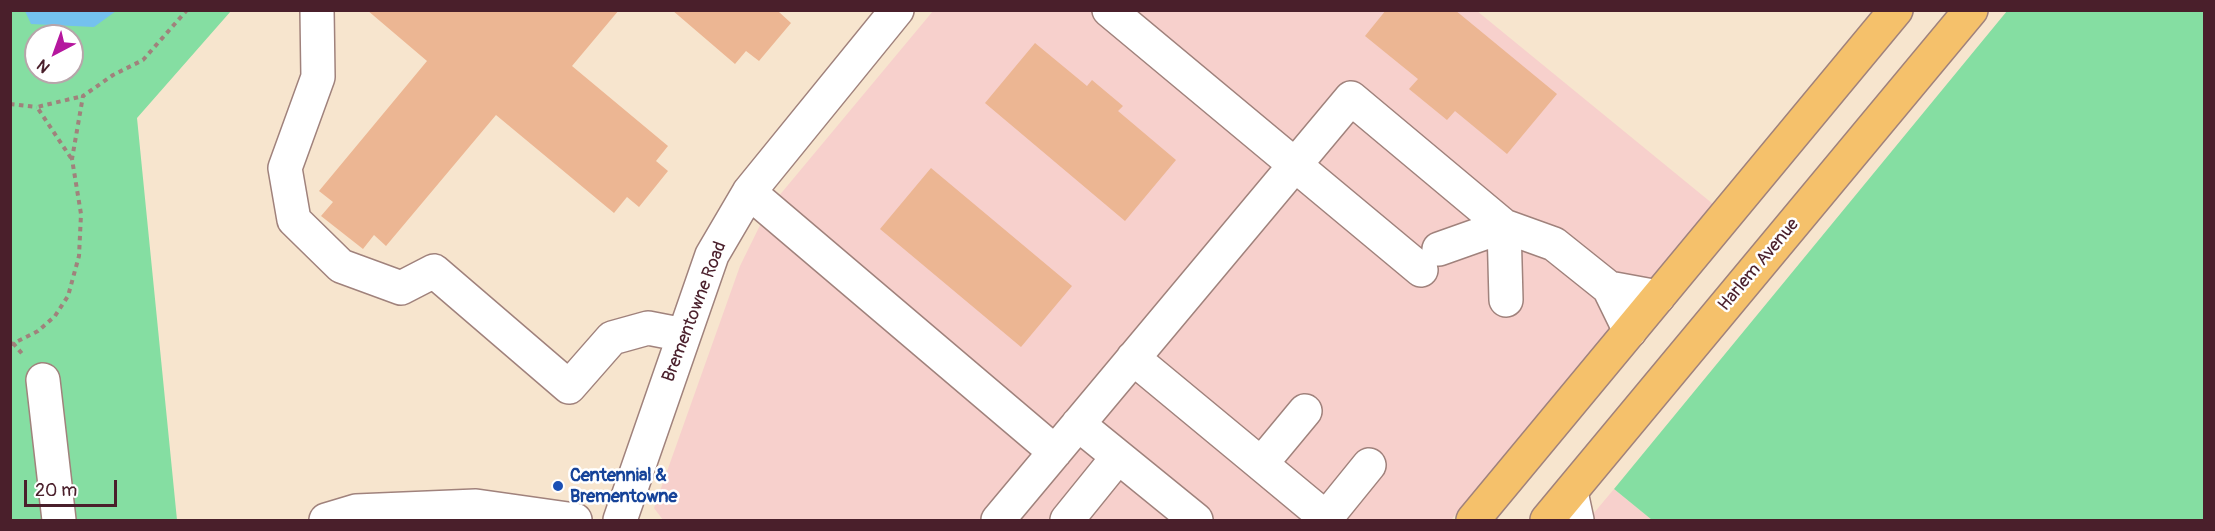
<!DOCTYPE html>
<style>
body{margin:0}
#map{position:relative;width:2215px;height:531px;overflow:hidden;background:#f7e5ce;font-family:Pangolin,sans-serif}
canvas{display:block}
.frame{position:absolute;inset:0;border:12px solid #4a1f2b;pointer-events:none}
.north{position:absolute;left:24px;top:24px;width:60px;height:60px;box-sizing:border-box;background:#fff;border:2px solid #b7a5aa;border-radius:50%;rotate:221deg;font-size:16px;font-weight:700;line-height:24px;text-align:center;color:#4a1f2b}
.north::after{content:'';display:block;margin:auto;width:21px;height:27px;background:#b5179e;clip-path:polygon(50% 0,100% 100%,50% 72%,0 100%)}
.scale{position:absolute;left:24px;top:480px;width:93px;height:27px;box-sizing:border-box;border:3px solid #4a1f2b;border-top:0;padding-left:8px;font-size:18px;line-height:21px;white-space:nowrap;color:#4a1f2b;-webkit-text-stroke:4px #fff;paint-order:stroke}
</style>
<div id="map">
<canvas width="2215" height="531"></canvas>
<div class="frame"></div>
<div class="north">N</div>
<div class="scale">20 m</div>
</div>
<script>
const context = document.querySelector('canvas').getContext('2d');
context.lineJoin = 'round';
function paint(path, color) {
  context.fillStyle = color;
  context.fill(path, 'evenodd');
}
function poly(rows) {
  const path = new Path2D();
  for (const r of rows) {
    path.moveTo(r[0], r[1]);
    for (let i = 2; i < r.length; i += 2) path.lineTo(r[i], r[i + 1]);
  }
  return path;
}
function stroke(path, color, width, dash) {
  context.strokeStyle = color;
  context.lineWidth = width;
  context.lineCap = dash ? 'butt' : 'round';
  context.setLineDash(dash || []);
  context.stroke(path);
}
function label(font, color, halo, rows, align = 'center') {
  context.font = font + ' Pangolin,sans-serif';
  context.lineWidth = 5;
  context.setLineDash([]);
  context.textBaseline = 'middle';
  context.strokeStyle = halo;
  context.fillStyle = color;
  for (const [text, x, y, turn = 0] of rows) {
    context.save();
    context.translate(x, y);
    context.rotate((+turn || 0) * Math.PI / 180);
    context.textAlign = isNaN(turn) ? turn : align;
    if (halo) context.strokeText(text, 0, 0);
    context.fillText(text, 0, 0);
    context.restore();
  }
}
paint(poly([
 [933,11,1477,11,1713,204,1451,520,663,520,654,508,740,266,768,209],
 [1614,489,1652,520,1588,520]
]), '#f7d0cc');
paint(poly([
 [10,11,231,11,137,118,177,520,11,520],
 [36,36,72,36,72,72,36,72],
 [2007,11,2204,11,2204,520,1652,520,1614,489]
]), '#85dea2');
paint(poly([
 [25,11,116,11,94,27,31,24]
]), '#74c1ee');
paint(poly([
 [367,10,619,10,572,66,668,146,656,161,668,171,639,207,627,197,614,213,496,115,386,246,374,235,363,249,321,216,333,202,319,191,427,61],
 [672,10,780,10,779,12,791,23,759,61,746,51,735,64],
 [1386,10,1455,10,1557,94,1507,154,1455,111,1447,120,1409,89,1418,79,1365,36],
 [1035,43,1087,86,1092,80,1123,106,1118,111,1176,160,1125,221,985,103],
 [931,168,1072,286,1021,347,880,229]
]), '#ecb693');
const minor = poly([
 [317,10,318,77,285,168,294,220,341,266,401,288,434,271,569,387,612,338,648,328,684,335],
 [1109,10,1421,270],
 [749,192,1055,452],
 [1439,249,1504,226,1506,300],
 [1630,331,1609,288,1658,297],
 [1133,358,1261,464],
 [43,380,59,520],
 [1305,411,1261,464,1326,518,1325,520],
 [1078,424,1196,520],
 [1571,492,1577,520],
 [326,520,356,511,476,506,575,520],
 [620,520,712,255,749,192,897,10],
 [998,520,1351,98,1504,226,1554,244,1609,288],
 [1067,520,1118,457],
 [1329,520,1326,518,1369,465]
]);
const major = poly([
 [1473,520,1896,10],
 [1547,520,1971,10]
]);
stroke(minor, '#a0827c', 36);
stroke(major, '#a0827c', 36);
stroke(poly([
 [10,104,37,107],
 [71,158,37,107,83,96],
 [13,343,24,356],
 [10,345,38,331,55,316,68,296,79,256,81,214,72,159,83,96,113,75,143,60,187,10]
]), '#a0827c', 4, [4.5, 4.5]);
stroke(minor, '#fff', 33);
stroke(major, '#f5c16b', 33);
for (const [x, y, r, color] of [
 [558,486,6,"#1a4fb4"]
]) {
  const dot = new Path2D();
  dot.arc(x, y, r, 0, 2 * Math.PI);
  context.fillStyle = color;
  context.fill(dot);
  stroke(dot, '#fff', 2);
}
label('18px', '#4a1f2b', '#fff', [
 ["Harlem Avenue",1759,265,-50],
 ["Brementowne Road",695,312,-69]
]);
label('bold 18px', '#164399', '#fff', [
 ["Centennial &",570,476],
 ["Brementowne",570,497]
], 'left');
</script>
